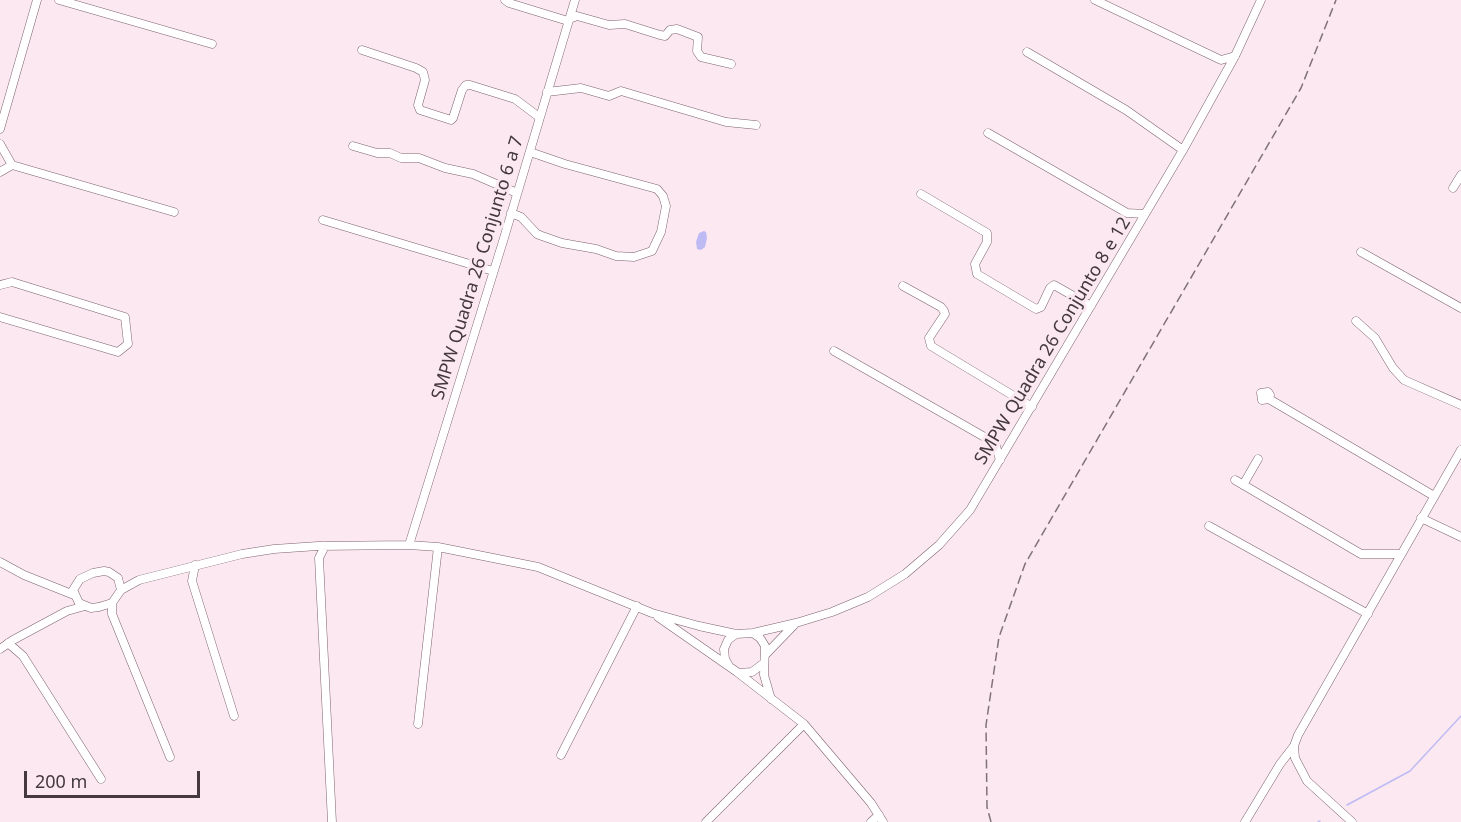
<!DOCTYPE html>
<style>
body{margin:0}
#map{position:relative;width:1461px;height:822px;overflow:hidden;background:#fbe8f0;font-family:"Noto Sans",sans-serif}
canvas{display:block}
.scale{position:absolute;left:24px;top:771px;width:176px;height:27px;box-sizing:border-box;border:3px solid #45393f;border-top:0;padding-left:8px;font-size:18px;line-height:21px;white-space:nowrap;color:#45393f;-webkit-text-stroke:4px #fbe8f0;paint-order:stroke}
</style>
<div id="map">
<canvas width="1461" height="822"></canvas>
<div class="scale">200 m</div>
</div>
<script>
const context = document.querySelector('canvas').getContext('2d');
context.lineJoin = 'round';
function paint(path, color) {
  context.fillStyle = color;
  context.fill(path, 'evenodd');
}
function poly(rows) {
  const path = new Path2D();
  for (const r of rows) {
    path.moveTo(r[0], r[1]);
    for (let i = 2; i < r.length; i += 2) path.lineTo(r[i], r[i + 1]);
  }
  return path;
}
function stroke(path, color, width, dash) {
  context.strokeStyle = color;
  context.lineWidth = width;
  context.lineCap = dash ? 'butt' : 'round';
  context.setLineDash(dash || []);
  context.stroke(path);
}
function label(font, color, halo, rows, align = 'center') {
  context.font = font + ' "Noto Sans",sans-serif';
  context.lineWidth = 6;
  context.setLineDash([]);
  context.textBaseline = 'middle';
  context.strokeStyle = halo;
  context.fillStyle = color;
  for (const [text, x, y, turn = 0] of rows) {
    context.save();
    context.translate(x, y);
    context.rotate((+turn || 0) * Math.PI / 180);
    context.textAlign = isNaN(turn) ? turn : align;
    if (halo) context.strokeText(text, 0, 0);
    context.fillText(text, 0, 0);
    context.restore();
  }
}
paint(poly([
 [704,231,706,232,707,238,705,247,701,250,697,249,696,242,699,233]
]), '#bebbf4');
stroke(poly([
 [1347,805,1410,771,1461,716],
 [1318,822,1320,821]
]), '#bebbf4', 1.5);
const minor = poly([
 [59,0,212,44],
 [505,0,509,3,568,21],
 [1095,0,1221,60,1235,56],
 [569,19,577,16,609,25,625,24,660,35,665,36,670,30,677,29,698,37,697,51,701,57,731,64],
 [362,50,416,68,423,72,425,80,418,105,420,110,451,120,453,118,462,90,466,85,470,85,515,99,539,117],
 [1027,52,1126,110,1183,150],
 [547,92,581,88,609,96,621,91,726,122,756,125],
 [0,129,37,0],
 [988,133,1127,213,1145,214],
 [0,144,12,165,174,212],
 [353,146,377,153,390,153,401,158,419,158,445,168,473,174,517,193],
 [0,172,12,165],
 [1453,188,1461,175],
 [921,194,987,233,987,242,975,264,977,274,1036,309,1041,307,1050,288,1054,285,1091,306],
 [511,213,521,217,537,234,542,236,562,243,596,249,616,256,634,257,652,251,661,232,666,206,663,196,657,189,565,164,530,152],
 [323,220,493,271],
 [1361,252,1461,308],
 [0,285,12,282,125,317,128,344,118,352,0,317],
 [903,286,941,307,944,311,945,314,929,338,931,346,1032,407],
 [1356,321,1375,338,1393,368,1404,380,1461,405],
 [834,351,995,443,1000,460],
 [1269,399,1270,395,1268,392,1261,393,1262,400,1269,399,1434,496],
 [1235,480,1361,554,1401,554],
 [1243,485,1258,459],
 [1421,518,1461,537],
 [1209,526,1368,614],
 [409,545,504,238,575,0],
 [325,546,319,558,332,822],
 [0,562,24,575,74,595],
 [195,565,192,581,234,716],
 [121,590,118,578,109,572,104,571,93,573,80,579,73,590,79,603,91,608,99,607,112,603,121,590,139,580,242,554,274,549,318,546,409,545,438,547,538,567,652,613,699,626,736,634,753,633,796,623,832,612,868,597,905,574,939,545,970,510,1183,150,1235,56,1261,0],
 [112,603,112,614,170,757],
 [658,617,737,672,804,724,871,803,883,822],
 [753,633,760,638,765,646,764,675,771,699],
 [8,643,23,656,101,779],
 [0,649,13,640,67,611,85,606],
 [766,654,794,625],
 [729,666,725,659,724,649,728,640,736,634],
 [739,673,752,672,764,663],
 [418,724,438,547],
 [561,755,637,606],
 [706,822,804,724],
 [871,822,879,815],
 [1245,822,1280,764,1294,746],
 [1352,822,1307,781,1295,758,1294,746,1298,735,1461,450]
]);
stroke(minor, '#7d626f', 9);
stroke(minor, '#fff', 8);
stroke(poly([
 [991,822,987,807,986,725,999,637,1025,564,1301,88,1336,0]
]), '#807279', 1.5, [9, 4.5]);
label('18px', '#45393f', '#fbe8f0', [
 ["SMPW Quadra 26 Conjunto 6 a 7",478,268,-73],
 ["SMPW Quadra 26 Conjunto 8 e 12",1053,341,-59]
]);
</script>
